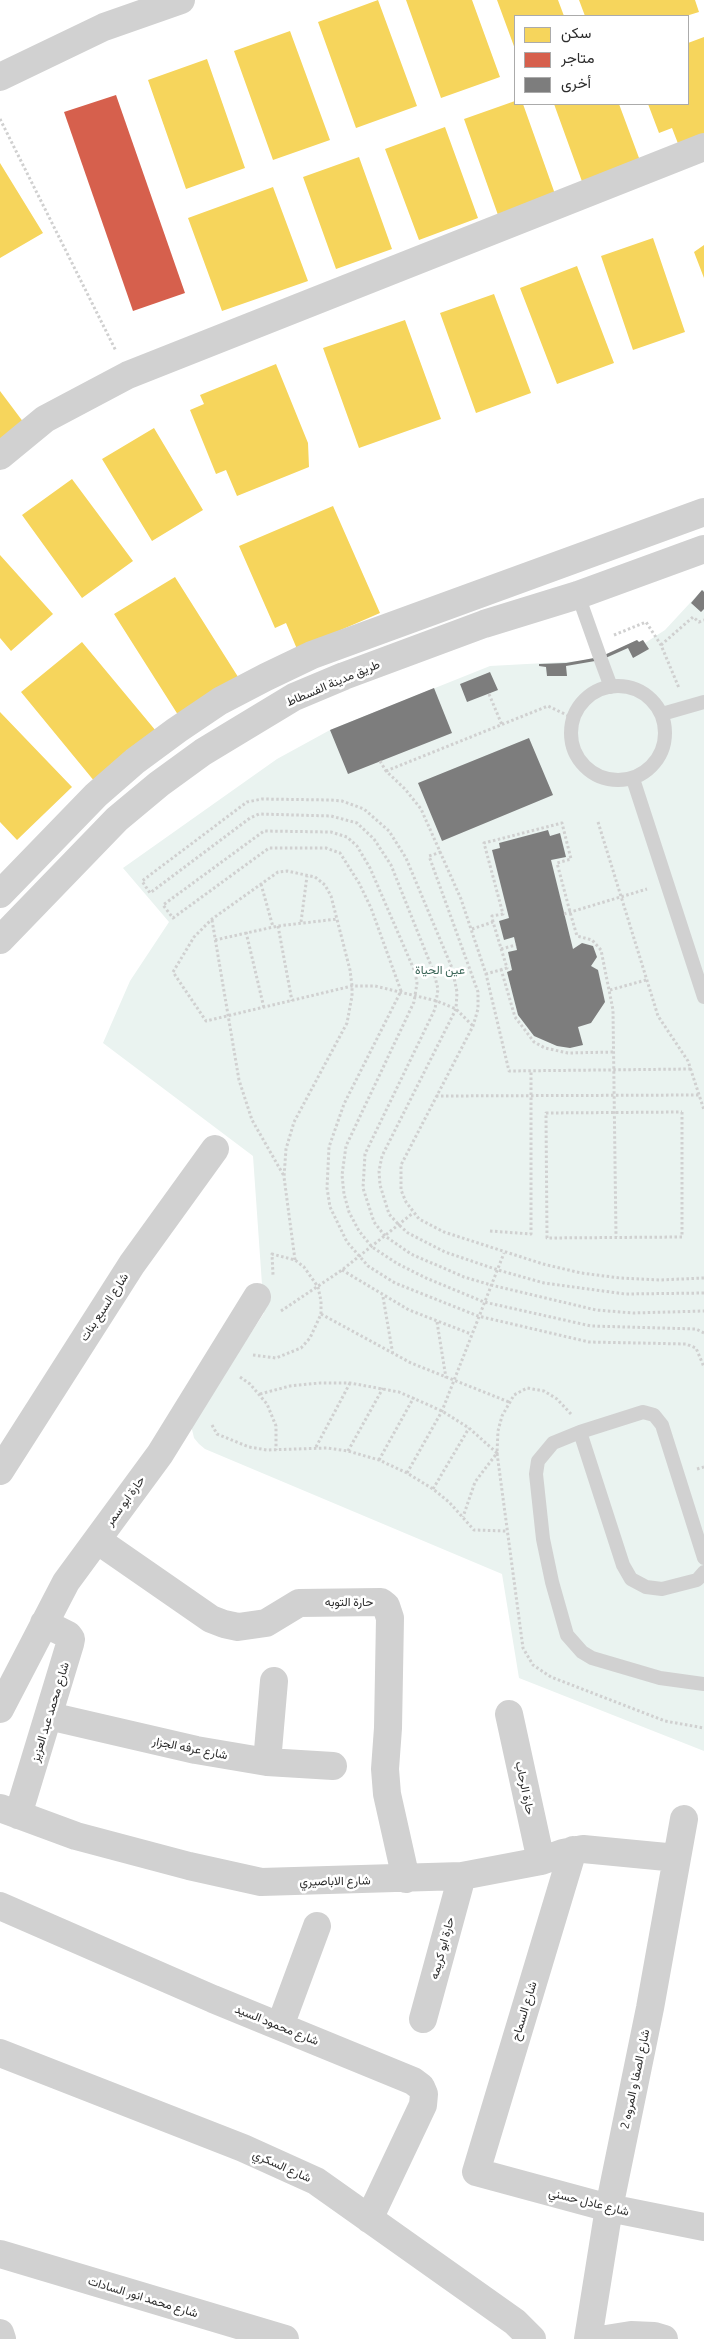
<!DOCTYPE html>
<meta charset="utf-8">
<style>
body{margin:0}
#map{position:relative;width:704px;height:2339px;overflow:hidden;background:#fff;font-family:Ubuntu,Vazirmatn,sans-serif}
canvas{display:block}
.legend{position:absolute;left:514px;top:15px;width:175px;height:90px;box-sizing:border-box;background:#fff;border:1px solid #ababab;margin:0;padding:6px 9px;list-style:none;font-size:15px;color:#2c2c2c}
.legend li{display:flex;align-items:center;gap:10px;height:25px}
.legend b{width:25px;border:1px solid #ababab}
</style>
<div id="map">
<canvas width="704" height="2339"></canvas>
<ul class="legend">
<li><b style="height:14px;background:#f6d55c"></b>سكن</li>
<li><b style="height:14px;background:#d6604d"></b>متاجر</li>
<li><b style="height:14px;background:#7d7d7d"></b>أخرى</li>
</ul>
</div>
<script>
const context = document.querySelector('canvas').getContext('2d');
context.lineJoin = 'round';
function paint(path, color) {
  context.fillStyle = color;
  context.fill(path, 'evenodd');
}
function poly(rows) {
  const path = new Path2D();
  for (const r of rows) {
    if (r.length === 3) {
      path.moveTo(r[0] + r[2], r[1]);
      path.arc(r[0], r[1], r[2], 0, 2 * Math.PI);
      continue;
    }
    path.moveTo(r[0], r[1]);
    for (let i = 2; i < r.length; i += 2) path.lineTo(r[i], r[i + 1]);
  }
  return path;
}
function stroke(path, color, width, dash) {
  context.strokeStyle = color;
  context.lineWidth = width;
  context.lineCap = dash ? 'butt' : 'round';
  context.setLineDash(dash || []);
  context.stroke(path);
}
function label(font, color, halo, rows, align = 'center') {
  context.font = font + ' Ubuntu,Vazirmatn,sans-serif';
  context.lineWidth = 5;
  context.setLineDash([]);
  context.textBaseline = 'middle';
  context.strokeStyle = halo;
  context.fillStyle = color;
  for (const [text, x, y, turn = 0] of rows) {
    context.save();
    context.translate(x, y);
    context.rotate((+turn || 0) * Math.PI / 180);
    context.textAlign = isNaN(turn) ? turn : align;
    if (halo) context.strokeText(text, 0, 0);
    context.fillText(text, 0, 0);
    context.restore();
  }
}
paint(poly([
 [702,590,704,590,704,1751,519,1678,502,1574,205,1449,199,1444,194,1438,191,1425,264,1313,253,1156,103,1043,130,981,169,922,123,868,277,759,330,730,490,666,582,661,612,652,637,640,639,642,643,640,645,643,665,630]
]), '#eaf3f0');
paint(poly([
 [378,0,417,106,356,128,318,22],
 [406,0,472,0,500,77,441,98],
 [497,0,558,0,564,16,515,16,515,49],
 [579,0,695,0,699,12,686,16,585,16],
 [290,31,330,140,273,160,234,51],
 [704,37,704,146,682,154,672,128,659,133,648,104,688,104,688,43],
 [207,59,245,168,186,189,148,80],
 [515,101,515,104,523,104,555,194,498,215,464,119],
 [554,104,619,104,642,166,584,187],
 [445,127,478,218,419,240,385,149],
 [359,157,392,249,336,269,303,177],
 [0,163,43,233,0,258],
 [273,187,308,281,222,311,188,218],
 [653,238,685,332,633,350,601,256],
 [704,245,704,278,694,252],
 [577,266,614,363,557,384,520,288],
 [494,294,531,393,476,413,440,313],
 [405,320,441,419,359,448,323,348],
 [276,364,308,443,309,467,237,496,226,470,216,474,190,410,204,404,200,395],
 [0,391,27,427,0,447],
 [154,428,203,510,152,541,102,459],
 [72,479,133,561,82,598,22,515],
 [333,506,380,613,297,649,286,623,275,628,239,546],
 [0,555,53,614,11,651,0,638],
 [175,577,240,680,180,718,114,614],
 [82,642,156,731,95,782,21,692],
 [0,712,72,787,17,840,0,822]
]), '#f6d55c');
paint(poly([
 [116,95,185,293,133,311,64,112]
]), '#d6604d');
paint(poly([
 [702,590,704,592,704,609,701,612,691,603],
 [637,640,639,642,643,640,649,649,633,658,628,648,601,660,566,666,567,676,547,676,546,667,539,666,539,664,566,663,600,657],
 [490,672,498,690,467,702,460,684],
 [434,688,452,733,348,774,330,730],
 [529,738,553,795,442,841,418,783],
 [548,830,550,836,560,833,566,857,551,860,573,949,582,943,593,946,597,957,591,966,598,970,605,1002,591,1023,578,1027,583,1045,570,1048,557,1046,534,1036,518,1015,507,972,512,970,508,952,517,950,514,937,504,940,499,921,509,918,492,850,500,848,499,843]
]), '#7d7d7d');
stroke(poly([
 [0,119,116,351],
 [614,635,646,622,661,645,679,688],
 [661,645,693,617,699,622,704,620],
 [489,694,502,725],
 [380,761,386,771,405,789,421,809,461,899,486,974,509,1071,691,1069],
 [386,771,548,706,573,718],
 [598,822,658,1016,688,1061,704,1110],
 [441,852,429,856,478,992,478,1009,473,1026,401,1165,401,1190,406,1202,419,1219,444,1232,543,1264,581,1273,620,1278,659,1280,704,1278],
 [261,884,273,927],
 [564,914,647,889],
 [212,920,239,1080,252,1120,284,1176],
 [301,922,307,876],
 [493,922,492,916,503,914,484,843,562,823,571,859,557,863,570,912,577,936,592,940,601,950,613,1010,616,1237],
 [278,926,292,1001],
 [472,929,493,922,507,968,486,974],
 [246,932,264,1008],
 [215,940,278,926,337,919],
 [501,949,516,945],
 [501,969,515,1017,534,1042,545,1048,568,1053,614,1052],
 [610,990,646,980],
 [436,1096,700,1095],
 [682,1112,682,1237,547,1238,546,1113,682,1112],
 [490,1231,531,1234,531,1070],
 [295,1260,284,1177,286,1149,294,1122,347,1023,352,996,352,986,350,970,331,896,325,885,315,877,287,871,278,872,212,919,194,937,173,972,206,1021,352,986,375,986,437,1001,456,1009,473,1026],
 [342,1270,409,1310,471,1334],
 [704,1293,625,1294,544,1283,498,1270,445,1252,408,1233,399,1225,389,1214,380,1185,379,1171,382,1156,456,1009,457,992,452,968,406,858,389,831,364,809,342,801,330,800,262,799,247,802,142,881,150,893,250,818,259,814,331,816,357,823,374,839,391,865,434,973,438,989,435,1009,365,1154,363,1188,374,1222,385,1236,411,1254,464,1277,491,1285,596,1310,633,1313,704,1311],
 [383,1297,393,1355],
 [281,1311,342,1270,413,1213],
 [321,1314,411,1363,509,1402],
 [437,1322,446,1378],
 [704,1333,696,1329,591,1326,484,1302,426,1278,398,1264,372,1247,359,1231,349,1212,344,1194,342,1175,346,1146,414,1002,417,983,415,972,370,868,357,846,347,837,331,832,264,831,163,905,173,918,269,848,326,848,340,853,359,883,371,908,401,991,344,1104,329,1147,327,1188,330,1207,347,1242,368,1266,395,1283,478,1316,589,1342,686,1344,696,1348,704,1367],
 [253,1355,276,1358,301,1348,310,1338,321,1314,321,1301,318,1287,304,1267,295,1260,272,1254,273,1275],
 [240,1377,250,1384,267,1404,276,1426,276,1450],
 [260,1394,290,1386,320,1383,350,1383,399,1392,442,1411,469,1428,497,1453,475,1482,463,1517],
 [571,1414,557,1399,544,1391,527,1388,514,1395,502,1416,498,1431,497,1453,523,1648,533,1665,551,1677,665,1721,704,1728],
 [212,1425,217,1434,249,1447,267,1450,327,1448,348,1451,379,1460,407,1473,433,1489,449,1502,474,1530,506,1531],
 [316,1447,350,1383],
 [348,1451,383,1388],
 [379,1460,414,1397],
 [697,1469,704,1467],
 [407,1473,442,1411,504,1253],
 [433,1489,469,1428]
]), '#d0d0d0', 3, [2.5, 2.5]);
stroke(poly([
 [578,595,600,657],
 [601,660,611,687],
 [618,733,47],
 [662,714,704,702],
 [633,779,704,997],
 [580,1432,553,1443,538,1461,536,1474,543,1539,552,1582,567,1635,582,1652,592,1658,660,1678,704,1684],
 [704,1558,662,1425,654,1415,643,1412,580,1432,623,1565,631,1579,646,1587,662,1589,697,1580,704,1572]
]), '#d1d1d1', 14);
stroke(poly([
 [0,77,104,27,181,0],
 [0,456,45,419,128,375,704,147],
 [0,894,96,795,135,761,177,730,220,701,266,677,312,655,704,512],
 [0,940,117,819,159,784,203,752,294,697,344,676,484,624,578,595,704,549],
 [0,1471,132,1264,215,1149],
 [97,1540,211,1619,224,1624,238,1627,266,1623,299,1603,381,1602,386,1606,390,1618,388,1728,385,1769,387,1794,406,1879],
 [0,1709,66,1582,160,1454,257,1297],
 [509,1714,541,1861],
 [49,1716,196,1750,267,1762,333,1766],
 [267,1762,274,1681],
 [0,1808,76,1836,189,1866,261,1882,462,1876,541,1861,563,1853,583,1849,677,1858],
 [18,1815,70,1644,71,1639,68,1635,44,1623],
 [573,1850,476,2172,609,2208,704,2227],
 [0,1906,213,1999,413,2081,421,2087,424,2094,423,2105,369,2219],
 [423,2019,462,1876],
 [280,2026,317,1926],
 [0,2053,243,2148,316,2181,515,2322,532,2339],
 [0,2254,285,2339],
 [0,2333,2,2339],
 [588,2339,609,2208,650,2008,684,1819],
 [606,2339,631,2335,654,2336,664,2339]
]), '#d1d1d1', 28);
label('12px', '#2c2c2c', '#fff', [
 ["طريق مدينة الفسطاط",333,683,-23],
 ["شارع السبع بنات",104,1307,-57],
 ["حارة ابو سمر",125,1501,-54],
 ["حارة التوبه",349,1602],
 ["شارع محمد عبد العزيز",50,1712,-73],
 ["شارع عرفه الجزار",190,1748,11],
 ["حارة الرحاب",525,1788,78],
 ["شارع الاباصيري",335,1881,-1],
 ["حارة ابو كريمه",442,1948,-75],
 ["شارع السماح",524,2011,-73],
 ["شارع محمود السيد",277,2025,22],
 ["شارع الصفا و المروه 2",635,2079,-78],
 ["شارع السكري",282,2166,24],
 ["شارع عادل حسني",589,2202,14],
 ["شارع محمد انور السادات",143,2297,17]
]);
label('12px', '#3b6658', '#fff', [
 ["عين الحياة",440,970]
]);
</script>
